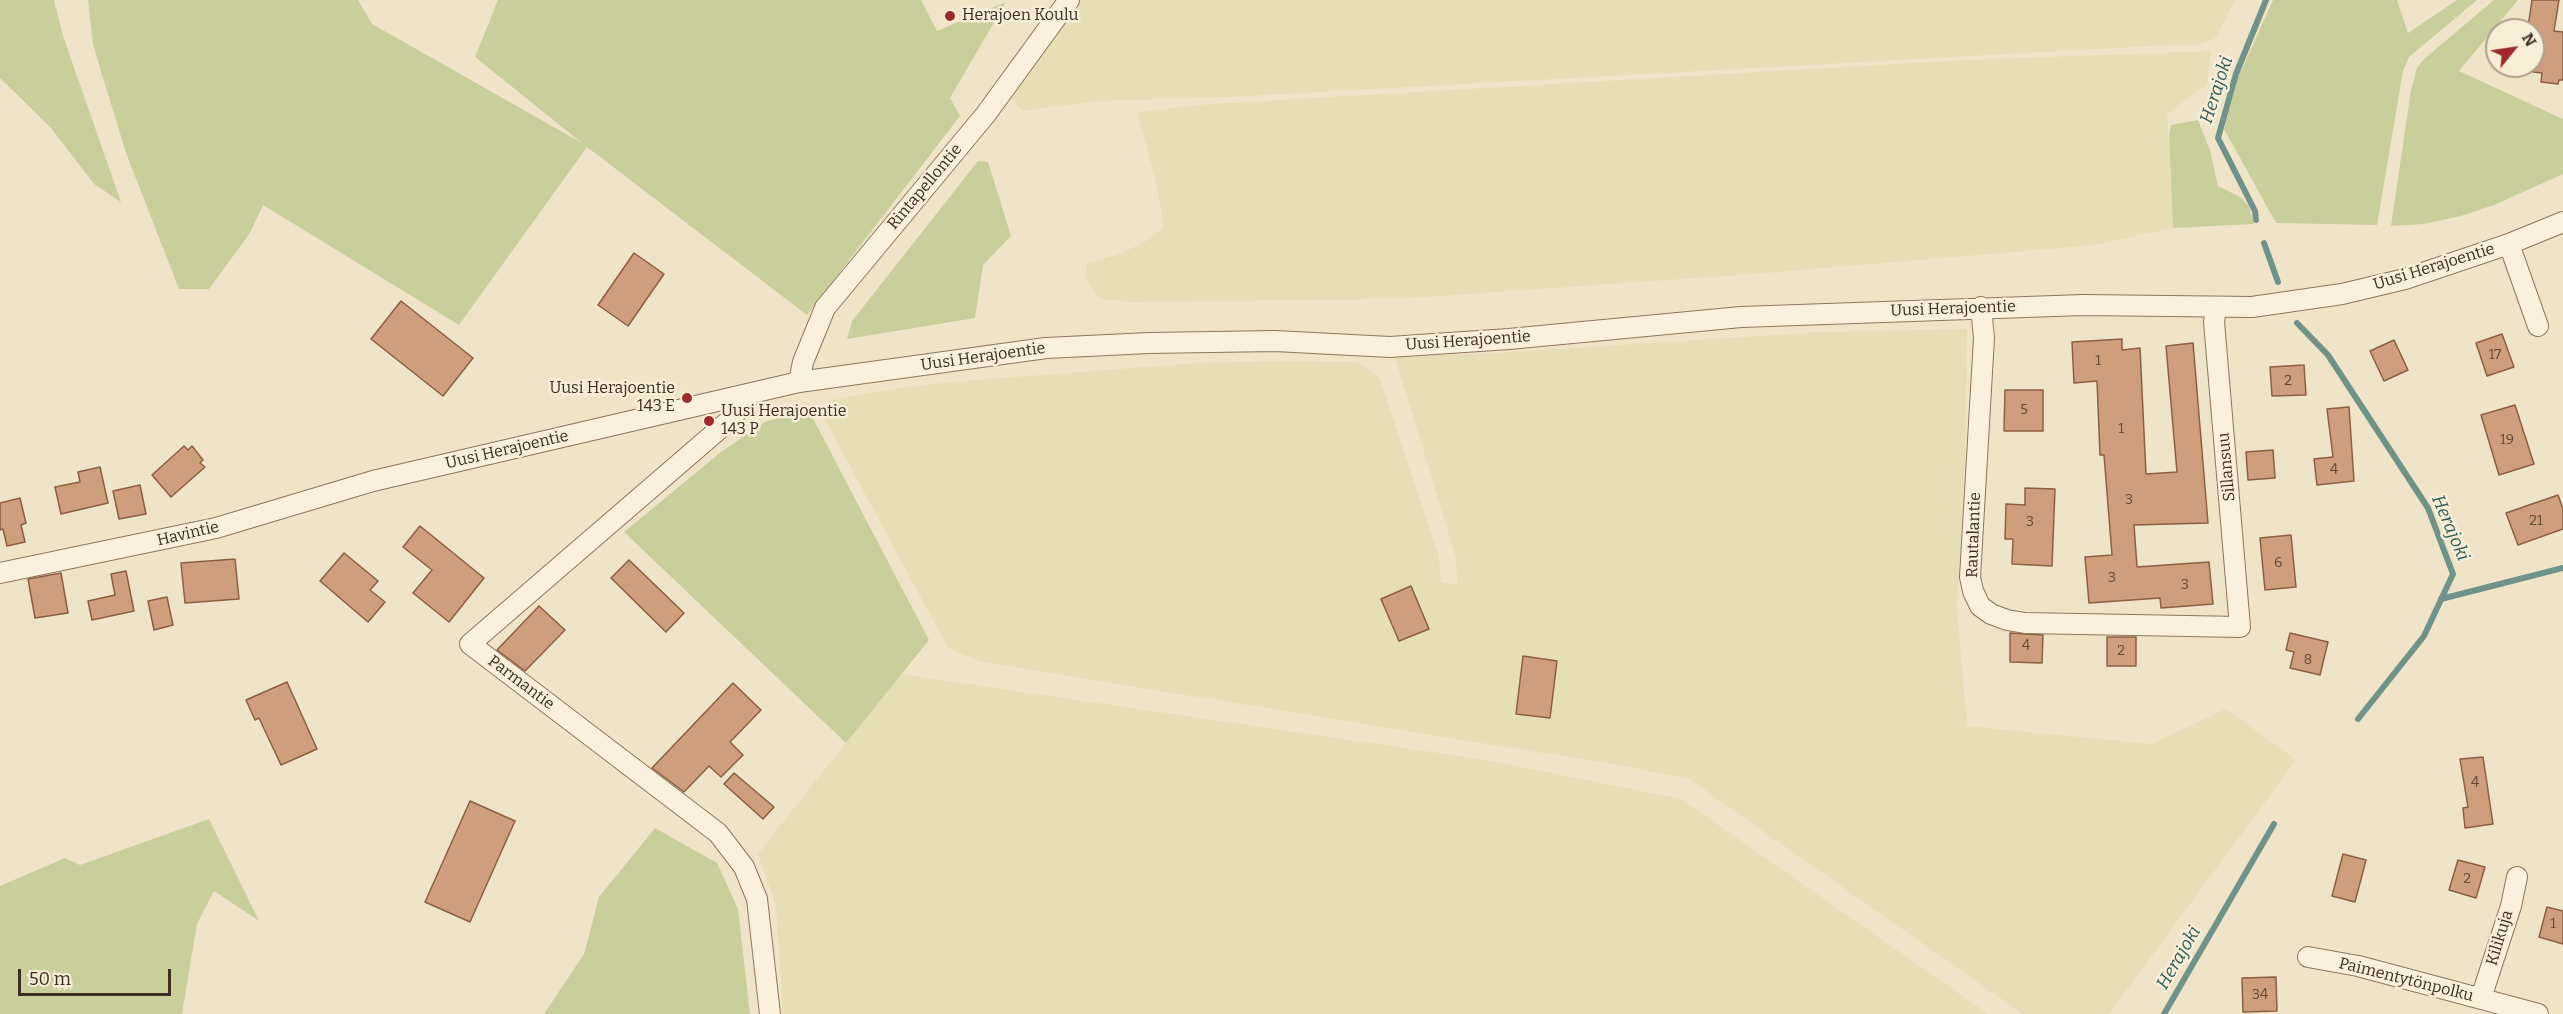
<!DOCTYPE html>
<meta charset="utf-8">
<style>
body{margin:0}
#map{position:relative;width:2563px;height:1014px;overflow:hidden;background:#f0e4c8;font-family:Bitter,serif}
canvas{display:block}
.north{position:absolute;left:2485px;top:18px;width:60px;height:60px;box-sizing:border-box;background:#f7eed8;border:2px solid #ada18e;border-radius:50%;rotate:60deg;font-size:16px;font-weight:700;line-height:24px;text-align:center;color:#3d2e20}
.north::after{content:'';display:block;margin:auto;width:21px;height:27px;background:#9e2a2b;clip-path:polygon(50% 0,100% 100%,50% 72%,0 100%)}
.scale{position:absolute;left:18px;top:969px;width:153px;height:27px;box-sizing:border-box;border:3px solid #3d2e20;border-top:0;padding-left:8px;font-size:18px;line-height:21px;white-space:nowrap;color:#3d2e20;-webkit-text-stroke:4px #f7eed8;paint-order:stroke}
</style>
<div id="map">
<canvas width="2563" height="1014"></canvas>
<div class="north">N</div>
<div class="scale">50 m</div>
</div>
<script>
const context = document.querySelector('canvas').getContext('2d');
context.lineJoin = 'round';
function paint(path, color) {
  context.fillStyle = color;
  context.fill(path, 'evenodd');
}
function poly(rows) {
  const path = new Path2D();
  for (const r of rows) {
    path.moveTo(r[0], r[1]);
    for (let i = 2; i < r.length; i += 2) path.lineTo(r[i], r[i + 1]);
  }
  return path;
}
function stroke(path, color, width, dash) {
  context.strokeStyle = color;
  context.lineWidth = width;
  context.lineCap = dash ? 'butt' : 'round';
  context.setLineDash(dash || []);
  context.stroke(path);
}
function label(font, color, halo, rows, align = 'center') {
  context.font = font + ' Bitter,serif';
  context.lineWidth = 5;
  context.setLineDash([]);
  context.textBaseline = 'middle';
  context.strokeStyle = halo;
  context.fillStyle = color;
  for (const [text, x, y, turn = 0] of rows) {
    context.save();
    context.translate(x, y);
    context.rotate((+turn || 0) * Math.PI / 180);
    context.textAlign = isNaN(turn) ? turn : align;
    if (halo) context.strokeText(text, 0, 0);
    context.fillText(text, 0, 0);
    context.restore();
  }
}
paint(poly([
 [1076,0,2235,0,2216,38,2198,45,2170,45,1229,97,1100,101,1022,111,1008,94],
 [2211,51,2207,85,2167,113,2173,228,2095,245,1767,273,1399,299,1132,302,1100,299,1085,278,1087,263,1117,255,1143,243,1163,229,1162,214,1154,174,1137,112,1210,104,1966,60],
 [1967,329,1965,457,1957,608,1967,726,2151,744,2226,709,2296,760,2109,1014,2023,1014,1689,779,1629,767,982,662,948,648,824,418,828,401,892,389,951,382,1196,363,1279,361,1357,362,1379,376,1439,557,1441,583,1457,584,1456,558,1395,357,1498,353,1820,332],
 [900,674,1480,759,1681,799,1988,1014,783,1014,776,905,758,854]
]), '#e6deb5');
paint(poly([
 [0,0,54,0,63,36,121,202,94,184,51,128,0,78],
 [88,0,358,0,372,24,582,143,475,57,498,0,921,0,937,31,1006,2,950,98,960,116,807,315,587,147,459,325,263,205,250,233,209,289,179,289,126,153,93,45],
 [2273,0,2397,0,2408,33,2457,0,2477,0,2409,57,2403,71,2377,225,2276,223,2224,129,2238,78],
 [2494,0,2518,0,2459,71,2563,119,2563,174,2494,205,2461,216,2424,224,2391,226,2411,90,2417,68,2424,59],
 [2198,120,2210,150,2218,186,2240,197,2249,206,2254,224,2173,228,2169,135,2171,125],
 [978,161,988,162,1011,236,983,265,975,318,847,339,852,321],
 [808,409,929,640,846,743,624,532,721,452,765,422],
 [209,819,259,921,214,891,197,924,182,1014,0,1014,0,886,65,858,80,865],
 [655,828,717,863,738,909,750,1014,544,1014,584,954,599,897]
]), '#c9cf9b');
stroke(poly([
 [2256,220,2255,211,2218,138,2236,74,2266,0],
 [2264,243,2278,282],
 [2297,323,2328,355,2428,508,2453,574,2424,636,2358,719],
 [2441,599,2563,568],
 [2164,1014,2274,824]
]), '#6f938a', 6);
const building = poly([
 [2532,0,2559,0,2554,31,2563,32,2563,80,2559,80,2558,84,2541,82,2542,73,2533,72,2533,28,2528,27,2532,0],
 [634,253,664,274,628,326,598,305,634,253],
 [401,301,473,358,443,396,371,339,401,301],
 [2502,334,2514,367,2487,376,2476,343,2502,334],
 [2122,339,2122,350,2140,348,2146,474,2177,472,2166,346,2193,343,2208,523,2134,525,2137,567,2209,562,2213,604,2161,608,2160,598,2089,603,2085,557,2112,555,2104,455,2100,455,2097,381,2074,383,2072,342,2122,339],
 [2394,340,2408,370,2384,381,2370,351,2394,340],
 [2304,365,2306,395,2272,396,2270,367,2304,365],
 [2005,390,2043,390,2043,431,2004,431,2005,390],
 [2515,405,2534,464,2499,475,2481,415,2515,405],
 [2349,407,2354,481,2317,485,2314,459,2333,457,2327,409,2349,407],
 [184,446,188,450,192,446,203,460,200,463,205,467,171,497,152,475,184,446],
 [2273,450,2275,478,2248,480,2246,452,2273,450],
 [100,467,108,503,61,514,55,487,80,482,78,472,100,467],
 [140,485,146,514,119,519,113,491,140,485],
 [2025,488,2055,489,2052,566,2012,564,2013,539,2005,539,2006,504,2025,505,2025,488],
 [2558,495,2563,509,2563,529,2518,545,2506,513,2558,495],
 [20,498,26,523,21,525,25,542,7,546,3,529,0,530,0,503,20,498],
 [420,526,484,578,449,622,413,593,432,570,403,547,420,526],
 [2291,535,2296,587,2265,590,2260,538,2291,535],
 [344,553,378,581,370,590,385,602,368,622,320,581,344,553],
 [235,559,239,599,185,603,181,563,235,559],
 [629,560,684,613,666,632,611,578,629,560],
 [126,571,134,611,92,620,88,601,115,595,111,574,126,571],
 [61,573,68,613,35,618,28,579,61,573],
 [1411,586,1429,629,1399,641,1381,599,1411,586],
 [167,597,173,625,154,630,148,601,167,597],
 [539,606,565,630,525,671,497,650,539,606],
 [2010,633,2043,635,2042,663,2010,662,2010,633],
 [2290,633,2328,642,2320,675,2290,668,2294,652,2286,650,2290,633],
 [2107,637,2136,637,2136,666,2107,666,2107,637],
 [1523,656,1557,661,1550,718,1516,714,1523,656],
 [287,682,317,749,281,765,259,718,255,720,246,700,287,682],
 [733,683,761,710,730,742,743,755,721,777,709,766,684,792,652,768,733,683],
 [2483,757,2493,824,2465,828,2463,808,2468,807,2460,759,2483,757],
 [734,773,774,807,763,819,724,784,734,773],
 [470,801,515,821,470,922,425,902,470,801],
 [2343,854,2366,860,2355,902,2332,896,2343,854],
 [2458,860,2485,867,2476,898,2449,890,2458,860],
 [2547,907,2563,911,2563,944,2539,937,2547,907],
 [2276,977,2277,1011,2243,1012,2242,978,2276,977]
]);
paint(building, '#cf9f7d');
stroke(building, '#8d5f41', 1.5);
const minor = poly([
 [2509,244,2538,326],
 [1981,307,1984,338,1970,577,1973,591,1980,606,1991,614,2007,620,2025,623,2240,627,2214,322,2216,307],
 [799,382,803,362,825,308,986,114,1069,0],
 [751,394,731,419,470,644,718,833,744,867,757,899,770,1014],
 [0,573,216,528,373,481,799,382,1046,348,1149,343,1275,341,1390,347,1509,339,1741,317,2083,305,2252,307,2342,294,2405,279,2509,244,2563,222],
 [2308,957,2358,966,2538,1014],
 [2481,998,2511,906,2517,877]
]);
stroke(minor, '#8d765c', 22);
stroke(minor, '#faf1dc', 20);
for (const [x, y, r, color] of [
 [950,16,6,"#9e2a2b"],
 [687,398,6,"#9e2a2b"],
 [709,421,6,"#9e2a2b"]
]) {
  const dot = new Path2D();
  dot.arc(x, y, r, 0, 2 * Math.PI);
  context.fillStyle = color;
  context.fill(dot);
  stroke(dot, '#f7eed8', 2);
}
label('14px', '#624a37', null, [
 ["17",2495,355],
 ["1",2098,361],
 ["2",2288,381],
 ["5",2024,410],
 ["1",2121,429],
 ["19",2507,440],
 ["4",2334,470],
 ["3",2129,500],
 ["21",2536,521],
 ["3",2030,522],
 ["6",2278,563],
 ["3",2112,578],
 ["3",2185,585],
 ["4",2026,646],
 ["2",2121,651],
 ["8",2308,660],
 ["4",2475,783],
 ["2",2467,879],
 ["1",2553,924],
 ["34",2260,995]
]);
label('16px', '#3d2e20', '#f7eed8', [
 ["Herajoen Koulu",962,16],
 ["Uusi Herajoentie",675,389,"right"],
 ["143 E",675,407,"right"],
 ["Uusi Herajoentie",721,412],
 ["143 P",721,430]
], 'left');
label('16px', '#3d2e20', '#f7eed8', [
 ["Rintapellontie",925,187,-50],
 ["Uusi Herajoentie",2434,267,-17],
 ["Uusi Herajoentie",1953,309,-2],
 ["Uusi Herajoentie",1468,341,-4],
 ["Uusi Herajoentie",983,357,-8],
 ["Uusi Herajoentie",507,450,-13],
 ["Sillansuu",2227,467,-95],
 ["Havintie",188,534,-13],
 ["Rautalantie",1974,535,-88],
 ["Parmantie",521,683,37],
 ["Kilikuja",2500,938,-73],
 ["Paimentytönpolku",2406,980,14]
]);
label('italic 18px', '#2f5d5a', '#f7eed8', [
 ["Herajoki",2217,90,-72],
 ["Herajoki",2450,528,67],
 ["Herajoki",2179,958,-60]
]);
</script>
